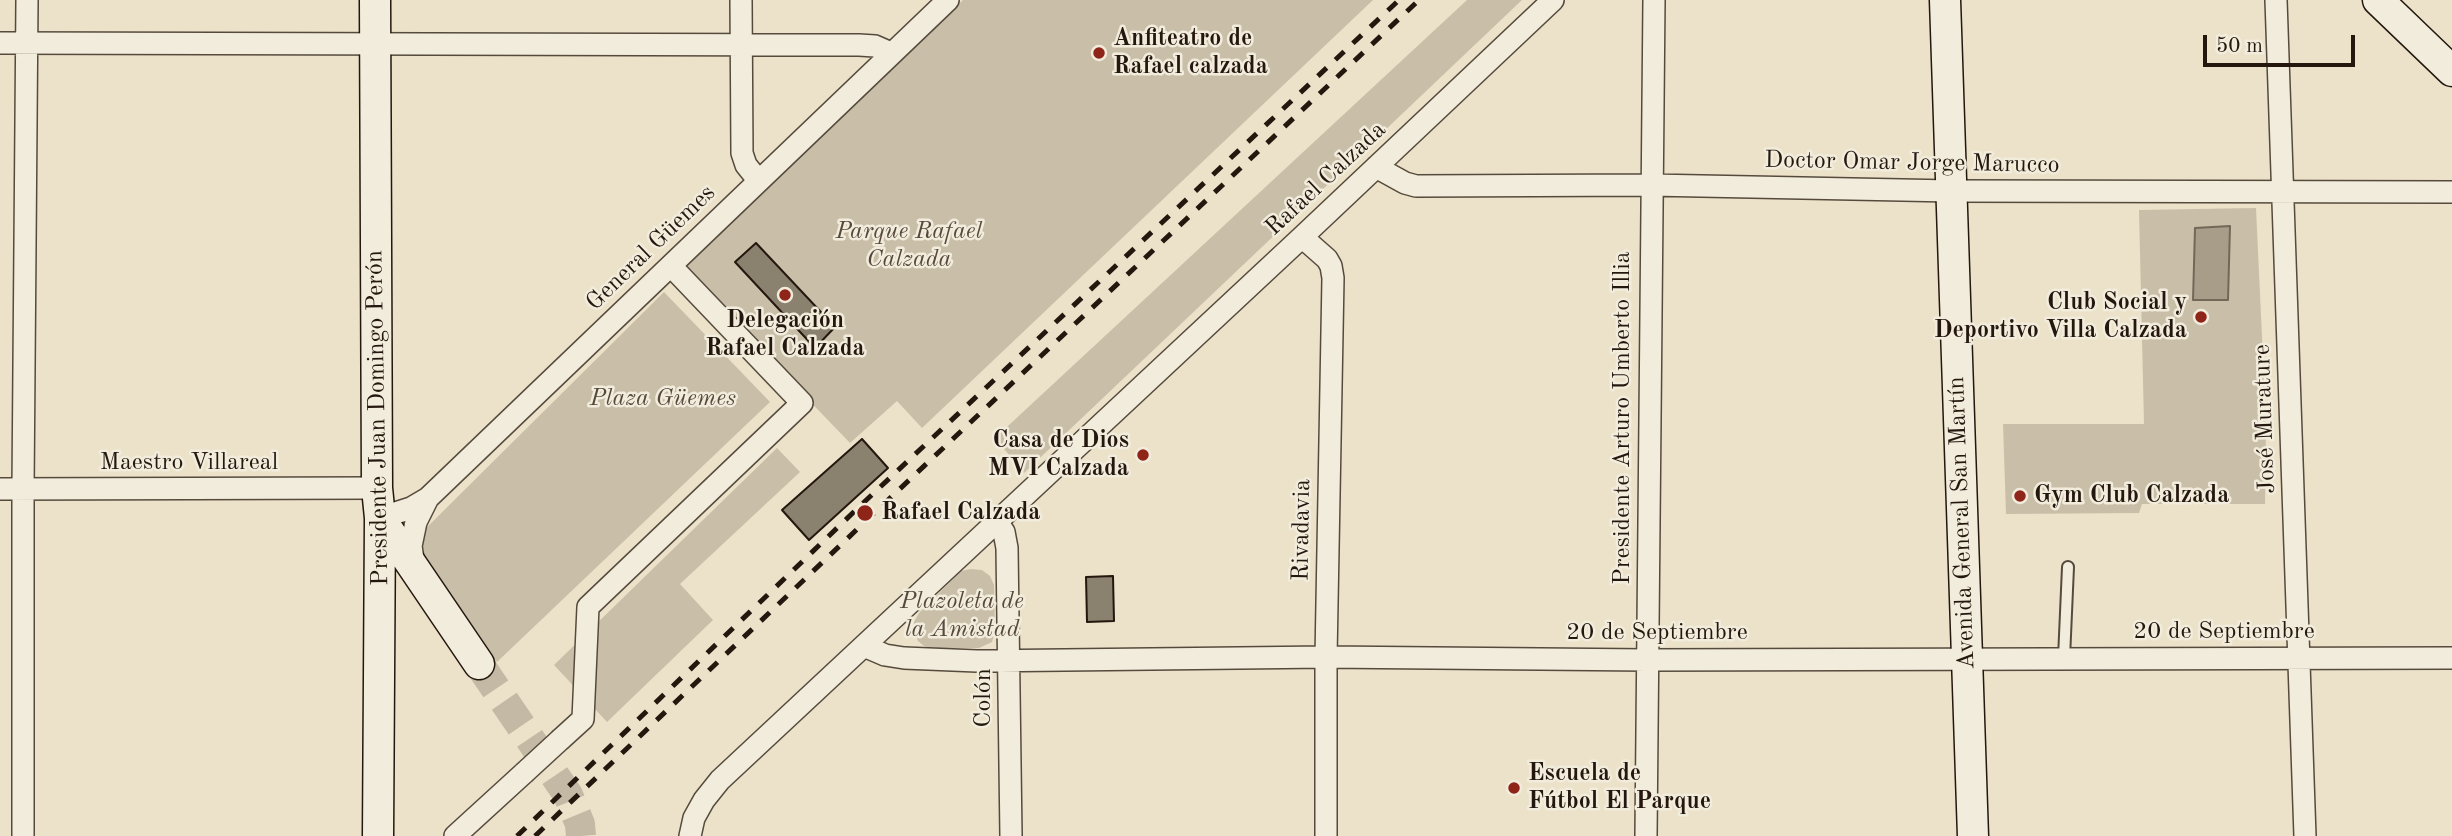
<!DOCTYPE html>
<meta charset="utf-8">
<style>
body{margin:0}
#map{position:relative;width:2452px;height:836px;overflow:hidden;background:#ebe2c9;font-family:"Old Standard TT",serif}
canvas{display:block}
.scale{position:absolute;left:2203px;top:35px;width:152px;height:32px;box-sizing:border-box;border:4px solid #24170e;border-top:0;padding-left:9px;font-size:21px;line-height:24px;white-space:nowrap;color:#24170e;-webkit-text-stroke:5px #f2ecdc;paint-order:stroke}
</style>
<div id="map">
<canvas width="2452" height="836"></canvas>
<div class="scale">50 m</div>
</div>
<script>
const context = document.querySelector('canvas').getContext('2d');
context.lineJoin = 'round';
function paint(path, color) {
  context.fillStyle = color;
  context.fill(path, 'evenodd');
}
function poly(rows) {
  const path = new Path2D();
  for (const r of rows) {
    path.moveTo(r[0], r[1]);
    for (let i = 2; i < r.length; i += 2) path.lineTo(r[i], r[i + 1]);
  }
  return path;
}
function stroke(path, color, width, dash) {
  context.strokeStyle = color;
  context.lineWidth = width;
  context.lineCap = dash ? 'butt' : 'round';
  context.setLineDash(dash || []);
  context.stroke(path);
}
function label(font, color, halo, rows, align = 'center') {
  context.font = font + ' "Old Standard TT",serif';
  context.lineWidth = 5;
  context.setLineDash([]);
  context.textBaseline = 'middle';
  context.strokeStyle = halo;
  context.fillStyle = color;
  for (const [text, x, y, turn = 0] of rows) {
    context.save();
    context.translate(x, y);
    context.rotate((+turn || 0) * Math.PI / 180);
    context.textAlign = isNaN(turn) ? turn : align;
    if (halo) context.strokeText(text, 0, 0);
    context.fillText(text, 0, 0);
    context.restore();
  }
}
paint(poly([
 [963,0,1373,0,922,428,897,401,850,443,694,281,686,269,687,262],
 [1467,0,1522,0,1024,473,995,438],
 [2256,208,2266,423,2265,504,2142,504,2139,513,2006,514,2003,424,2144,424,2139,210],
 [664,292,770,402,497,662,407,547],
 [777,448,800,472,680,584,713,620,607,722,554,665],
 [971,569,982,570,990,576,994,585,995,630,992,642,979,648,931,648,924,646,918,641,915,632,914,622,919,613,961,571]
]), '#c9bfa9');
const water = poly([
 [2230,226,2228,300,2193,300,2195,228,2230,226]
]);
paint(water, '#a79d89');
stroke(water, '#736758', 2);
const building = poly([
 [756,243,835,327,815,348,735,262,756,243],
 [862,439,888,468,809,540,782,510,862,439],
 [1113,576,1114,621,1087,622,1086,577,1113,576]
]);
paint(building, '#8b816f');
stroke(building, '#24170e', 2);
stroke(poly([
 [479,664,568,795,580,824,581,836]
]), '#c3b9a4', 30, [30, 15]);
const lane = poly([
 [2064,658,2068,567]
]);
const street = poly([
 [741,0,742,153,746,165,758,180],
 [2276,0,2305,836],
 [0,43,859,45,875,46,891,53],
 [1376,167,1405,183,1416,186,1651,185,1952,191,2452,192],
 [1302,237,1327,259,1331,266,1333,278,1326,657,1326,836],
 [0,489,377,488],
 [380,518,411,508,428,498,948,0],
 [996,520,1004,532,1007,548,1011,836],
 [414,566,411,546,416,522,428,498],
 [864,646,885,655,904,658,977,661,1326,657,1647,660,2452,658],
 [561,739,583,719,588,607,802,403,671,266],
 [23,836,23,489,27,0],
 [455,836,524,773],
 [690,836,694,818,704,800,720,780,1302,237,1553,0],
 [1646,836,1654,0]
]);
const secondary = poly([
 [375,0,377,488,380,518,378,836],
 [1945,0,1973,836],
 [2378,0,2452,71],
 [380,518,479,664]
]);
stroke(lane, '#564a3d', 14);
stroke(street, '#564a3d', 24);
stroke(secondary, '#24170e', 33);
stroke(lane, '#f2ecdc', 10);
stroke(street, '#f2ecdc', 21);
stroke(secondary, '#f2ecdc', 30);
stroke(poly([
 [517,836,861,505,1399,0],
 [535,836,871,516,1419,0]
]), '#24170e', 5, [12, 12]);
const streetBridge = poly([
 [524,773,561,739]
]);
stroke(streetBridge, '#564a3d', 24, []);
stroke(streetBridge, '#f2ecdc', 21);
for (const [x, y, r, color] of [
 [1099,53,7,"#8f2418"],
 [785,295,7,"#8f2418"],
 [2201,317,7,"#8f2418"],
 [1143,455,7,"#8f2418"],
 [2020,496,7,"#8f2418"],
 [865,513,9,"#8f2418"],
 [1514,788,7,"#8f2418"]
]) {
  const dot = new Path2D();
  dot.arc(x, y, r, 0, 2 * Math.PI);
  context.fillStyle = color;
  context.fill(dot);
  stroke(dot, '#f2ecdc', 2.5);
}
label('bold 24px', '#24170e', '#f2ecdc', [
 ["Anfiteatro de",1113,39],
 ["Rafael calzada",1113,67],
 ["Club Social y",2187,303,"right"],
 ["Deportivo Villa Calzada",2187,331,"right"],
 ["Delegación",785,321,"center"],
 ["Rafael Calzada",785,349,"center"],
 ["Casa de Dios",1129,441,"right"],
 ["MVI Calzada",1129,469,"right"],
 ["Gym Club Calzada",2034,496],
 ["Rafael Calzada",881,513],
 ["Escuela de",1528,774],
 ["Fútbol El Parque",1528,802]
], 'left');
label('24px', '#24170e', '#f2ecdc', [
 ["Doctor Omar Jorge Marucco",1912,163,1],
 ["Rafael Calzada",1326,179,-43],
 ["General Güemes",651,248,-44],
 ["Presidente Juan Domingo Perón",378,418,-91],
 ["Presidente Arturo Umberto Illia",1623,418,-90],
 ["José Murature",2265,419,-92],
 ["Maestro Villareal",189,463],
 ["Avenida General San Martín",1962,523,-92],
 ["Rivadavia",1302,530,-89],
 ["20 de Septiembre",2224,632],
 ["20 de Septiembre",1657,633],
 ["Colón",984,698,-90]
]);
label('italic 24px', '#56493c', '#f2ecdc', [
 ["Parque Rafael",909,232],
 ["Calzada",909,260],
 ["Plaza Güemes",663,399],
 ["Plazoleta de",962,602],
 ["la Amistad",962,630]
]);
</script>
